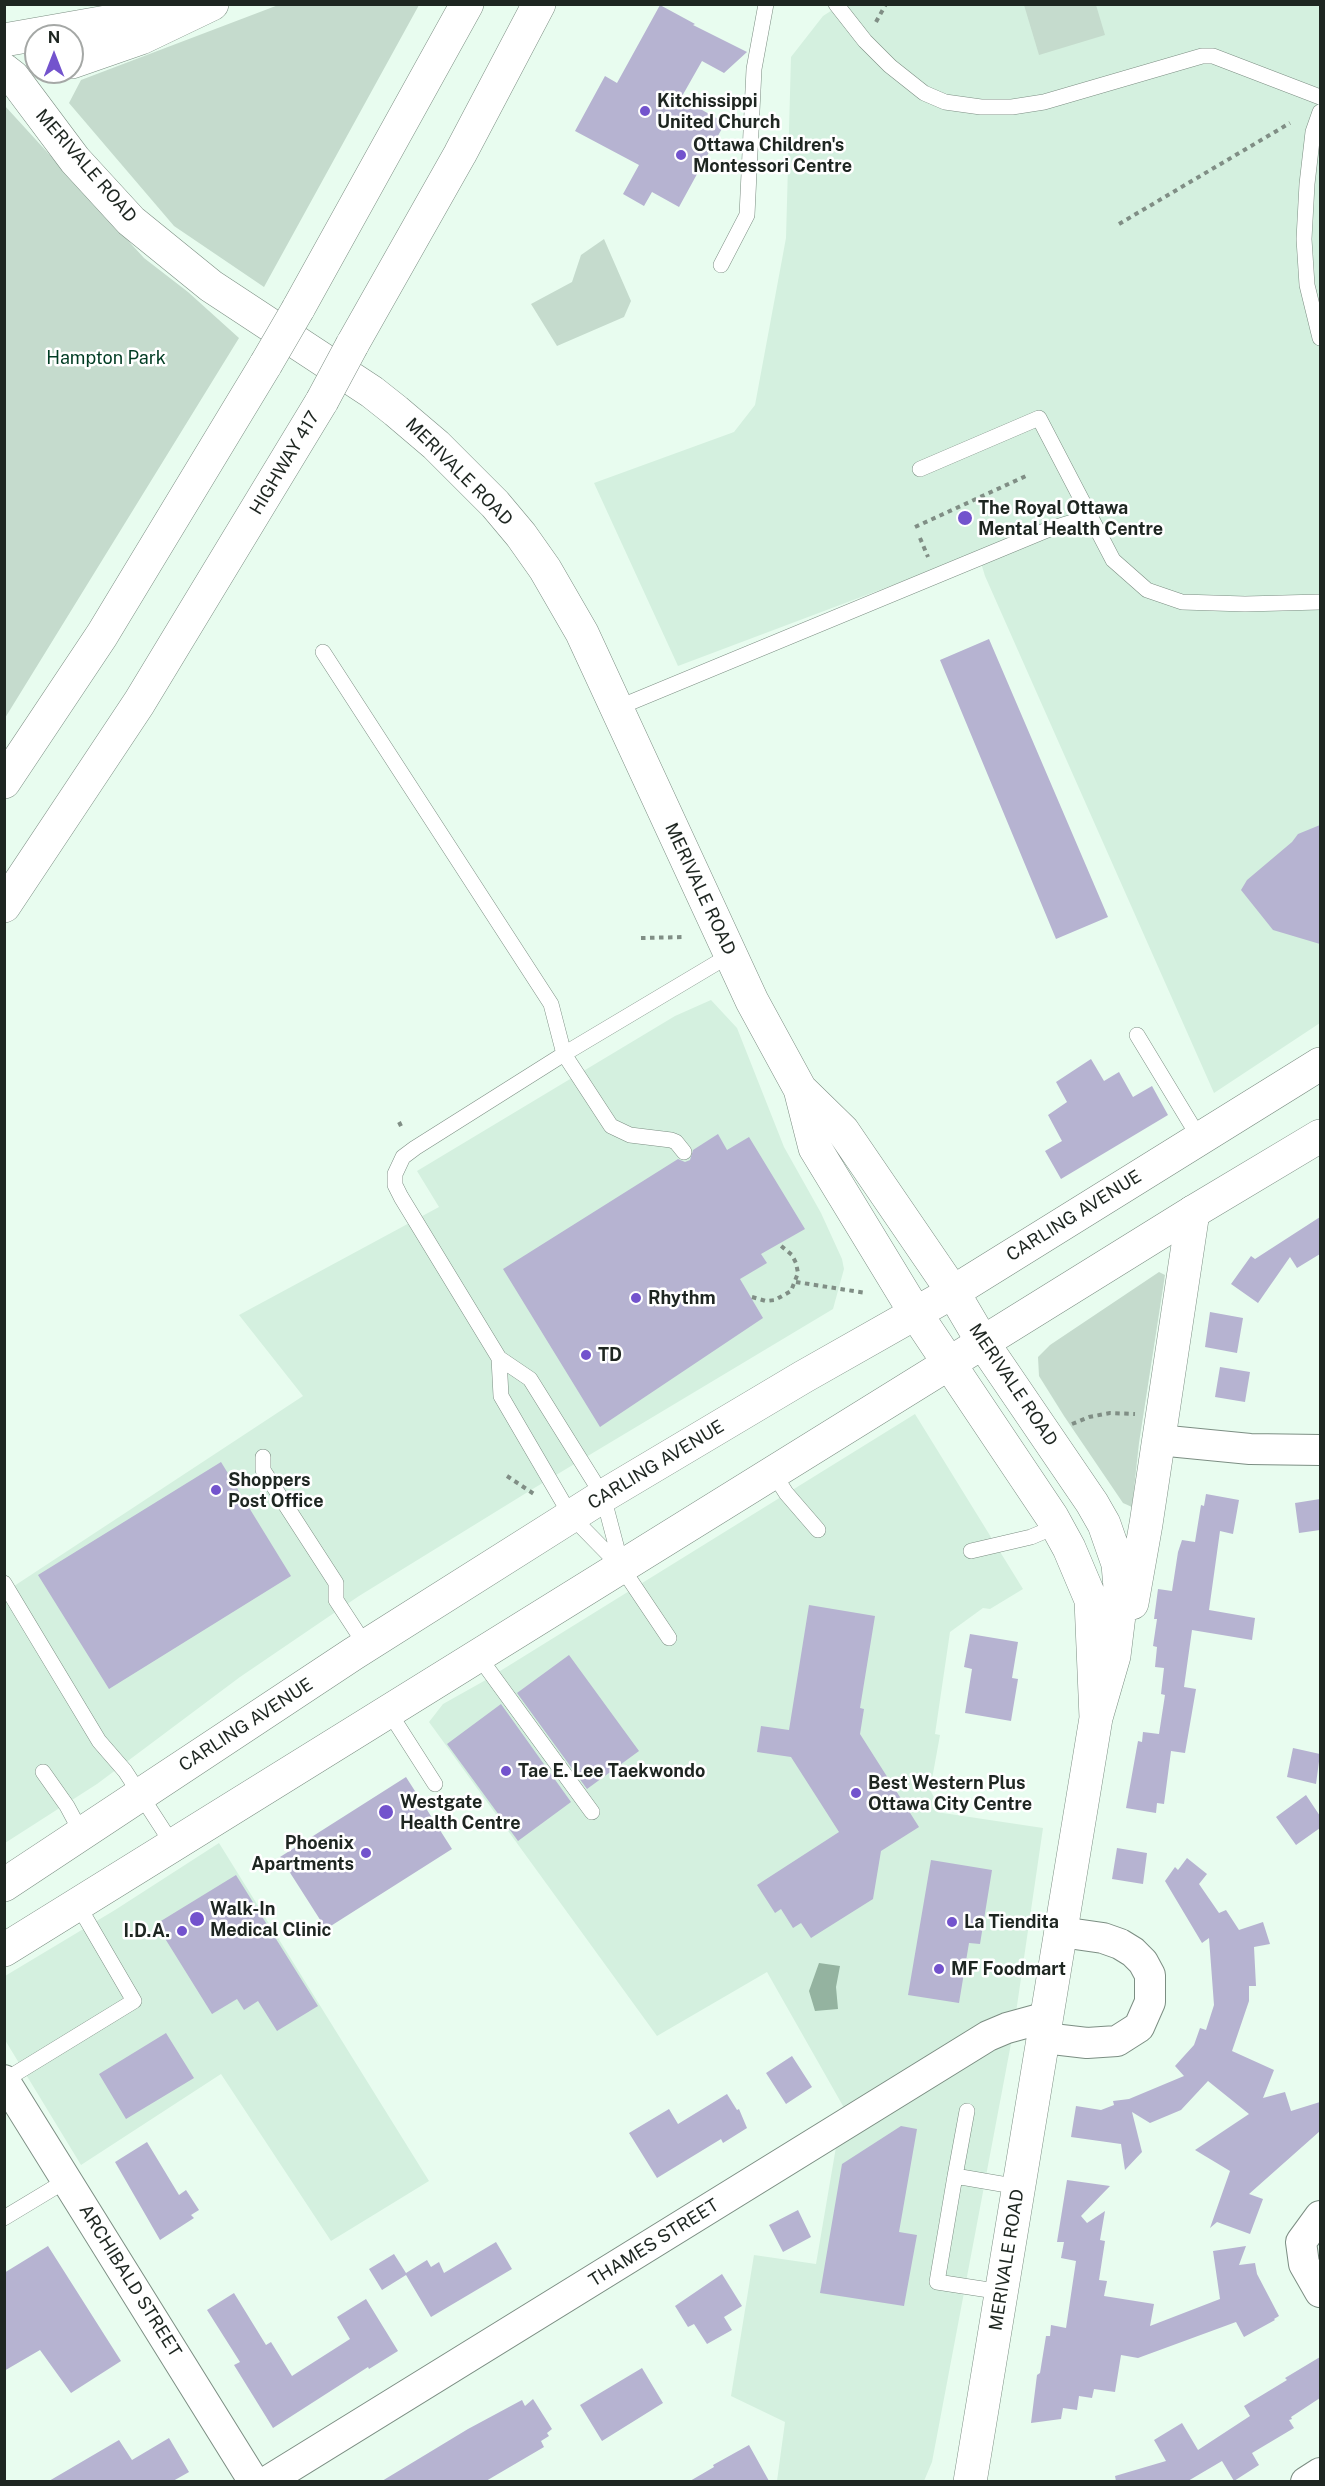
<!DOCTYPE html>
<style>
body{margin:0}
#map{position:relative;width:1325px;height:2486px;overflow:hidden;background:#e8fcef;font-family:"Public Sans",sans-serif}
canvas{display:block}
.frame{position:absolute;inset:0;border:6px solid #1e2621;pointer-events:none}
.north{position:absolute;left:24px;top:24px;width:60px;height:60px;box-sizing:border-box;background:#fff;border:2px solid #a5a8a6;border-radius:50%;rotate:0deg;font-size:16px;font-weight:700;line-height:24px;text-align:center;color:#1e2621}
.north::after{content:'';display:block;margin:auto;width:21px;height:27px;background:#7353cd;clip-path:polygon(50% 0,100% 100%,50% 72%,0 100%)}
</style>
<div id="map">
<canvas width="1325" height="2486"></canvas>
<div class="frame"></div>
<div class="north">N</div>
</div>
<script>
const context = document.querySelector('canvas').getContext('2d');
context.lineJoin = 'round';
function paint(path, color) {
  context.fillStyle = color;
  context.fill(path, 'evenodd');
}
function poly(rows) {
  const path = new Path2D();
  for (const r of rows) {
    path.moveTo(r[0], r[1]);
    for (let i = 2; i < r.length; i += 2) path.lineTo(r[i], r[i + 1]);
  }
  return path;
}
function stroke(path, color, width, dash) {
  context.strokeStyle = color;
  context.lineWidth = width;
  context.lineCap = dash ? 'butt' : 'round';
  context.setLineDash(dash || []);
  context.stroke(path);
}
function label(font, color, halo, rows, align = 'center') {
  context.font = font + ' "Public Sans",sans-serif';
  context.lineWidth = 5;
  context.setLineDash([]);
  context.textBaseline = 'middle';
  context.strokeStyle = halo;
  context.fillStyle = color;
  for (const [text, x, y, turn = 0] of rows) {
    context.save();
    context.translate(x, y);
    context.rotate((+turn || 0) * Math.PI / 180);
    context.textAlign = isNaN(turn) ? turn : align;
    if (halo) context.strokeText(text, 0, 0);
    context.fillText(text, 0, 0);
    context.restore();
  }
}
paint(poly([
 [840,5,1320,5,1320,1023,1214,1093,985,576,978,553,678,666,594,483,734,432,755,405,786,238,791,57,823,16],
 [711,1000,737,1028,784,1147,821,1213,842,1259,844,1269,833,1309,531,1490,359,1596,240,1677,97,1784,5,1843,5,1592,303,1396,239,1315,439,1207,417,1171,675,1016],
 [915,1414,1023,1589,990,1609,983,1608,950,1632,935,1734,940,1735,930,1790,943,1813,1043,1828,1013,2033,932,2462,924,2481,777,2481,785,2422,731,2396,754,2255,816,2264,843,2106,767,1972,657,2036,429,1722,443,1704,484,1681],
 [219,1843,429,2181,331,2241,221,2074,81,2165,5,2040,5,1976,115,1910]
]), '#d4f0df');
paint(poly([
 [281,4,419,5,264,287,174,226,69,103,81,80],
 [1024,5,1096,5,1105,35,1039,55],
 [5,106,144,258,188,292,239,338,5,718],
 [604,239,631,301,624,317,557,346,531,304,572,282,581,255],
 [1159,1272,1165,1275,1139,1443,1132,1507,1123,1503,1064,1416,1039,1376,1038,1357,1050,1345]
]), '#c5dbcd');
paint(poly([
 [819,1963,840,1966,836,1987,838,2009,815,2011,809,1991]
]), '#94b3a0');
paint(poly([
 [660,5,695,24,693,25,747,52,724,73,702,61,681,98,725,123,679,207,652,192,644,206,623,194,639,165,575,131,605,76,617,83],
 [989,639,1108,917,1056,939,940,660],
 [1320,825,1320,944,1273,930,1241,890,1247,880,1292,842,1298,834],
 [1091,1059,1104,1081,1119,1072,1133,1097,1152,1086,1168,1115,1061,1179,1045,1151,1062,1141,1048,1115,1067,1102,1056,1082],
 [718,1134,727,1150,749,1137,805,1229,761,1254,767,1263,740,1279,763,1318,600,1427,503,1269,678,1159,685,1162,690,1160,693,1150],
 [1320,1217,1320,1254,1297,1268,1290,1257,1258,1303,1231,1284,1251,1256,1255,1259],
 [1210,1312,1243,1318,1237,1353,1205,1347],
 [1220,1367,1250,1372,1245,1402,1215,1397],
 [221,1462,291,1576,109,1689,38,1575],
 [1206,1494,1239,1500,1233,1534,1220,1531,1209,1610,1255,1618,1252,1640,1192,1630,1184,1687,1196,1689,1185,1753,1171,1751,1164,1804,1157,1803,1156,1813,1126,1808,1138,1741,1142,1742,1143,1732,1159,1734,1165,1695,1161,1694,1164,1668,1155,1667,1157,1647,1153,1646,1157,1619,1154,1619,1158,1589,1172,1591,1178,1552,1182,1540,1195,1542,1201,1505,1204,1506],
 [1320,1499,1320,1530,1299,1533,1295,1503],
 [809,1605,875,1616,860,1708,864,1709,860,1734,919,1827,881,1851,873,1899,811,1938,801,1923,793,1928,781,1909,775,1913,757,1885,839,1832,791,1757,757,1752,761,1726,789,1730],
 [970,1634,1018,1642,1012,1678,1018,1679,1011,1721,965,1713,972,1669,964,1667],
 [569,1655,639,1751,587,1789,517,1693],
 [501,1704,571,1802,518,1841,447,1744],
 [1293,1748,1320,1754,1316,1784,1287,1777],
 [406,1777,452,1849,326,1929,280,1857],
 [1306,1795,1320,1816,1320,1828,1296,1845,1276,1817],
 [1117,1848,1147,1853,1143,1884,1112,1879],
 [1187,1858,1207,1874,1199,1884,1219,1913,1226,1910,1239,1930,1263,1922,1270,1944,1254,1947,1256,1986,1249,1986,1249,2001,1232,2051,1274,2070,1263,2098,1285,2092,1291,2111,1320,2102,1320,2131,1249,2194,1263,2199,1250,2234,1217,2222,1210,2228,1230,2171,1195,2150,1249,2114,1208,2081,1181,2110,1150,2123,1132,2112,1142,2152,1125,2170,1121,2144,1071,2137,1076,2106,1101,2110,1114,2105,1113,2101,1129,2099,1184,2076,1175,2066,1194,2045,1200,2028,1206,2030,1214,2005,1209,1938,1202,1943,1165,1881,1175,1867,1178,1870],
 [931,1860,992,1870,980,1944,969,1943,959,2003,908,1995],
 [236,1875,318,2006,277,2031,258,2001,244,2010,237,1999,212,2014,156,1924],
 [166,2033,194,2078,126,2119,99,2074],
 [792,2056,812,2087,786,2104,766,2073],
 [727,2094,737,2110,739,2109,747,2128,723,2143,721,2139,657,2178,629,2133,669,2109,678,2124],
 [901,2126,917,2129,899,2232,917,2235,904,2306,820,2293,842,2164],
 [147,2142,179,2195,186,2190,199,2210,191,2215,194,2218,160,2240,115,2162],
 [1067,2180,1110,2186,1081,2216,1087,2223,1105,2211,1100,2240,1105,2241,1099,2280,1107,2281,1104,2296,1154,2304,1150,2326,1220,2299,1213,2251,1246,2246,1239,2265,1255,2263,1257,2274,1279,2316,1274,2319,1275,2320,1244,2337,1236,2322,1138,2358,1121,2355,1115,2392,1094,2389,1092,2398,1079,2396,1077,2410,1063,2408,1061,2419,1031,2423,1037,2375,1040,2373,1046,2336,1050,2336,1051,2325,1066,2328,1076,2261,1061,2258,1064,2242,1057,2242],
 [798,2210,811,2237,783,2252,769,2225],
 [496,2242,512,2269,431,2317,406,2275,382,2290,369,2269,394,2254,406,2273,427,2260,431,2267,439,2262,444,2273],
 [48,2246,121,2361,71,2393,40,2350,4,2371,4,2273],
 [722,2274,742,2306,724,2317,732,2330,707,2344,694,2324,688,2327,675,2306],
 [234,2293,266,2345,271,2342,292,2376,350,2339,337,2317,366,2299,398,2351,369,2369,368,2367,273,2428,234,2365,240,2362,207,2310],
 [1320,2357,1320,2398,1291,2417,1292,2419,1289,2420,1294,2428,1252,2453,1259,2465,1234,2481,1222,2461,1188,2481,1116,2481,1115,2476,1166,2461,1154,2440,1182,2423,1198,2450,1250,2416,1244,2406,1287,2380,1285,2378],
 [642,2368,663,2403,602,2441,580,2405],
 [533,2399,552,2429,547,2433,549,2436,541,2441,544,2447,486,2481,382,2481,468,2429,522,2400,525,2406],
 [169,2438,189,2472,173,2481,49,2481,119,2440,132,2460],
 [749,2445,769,2481,690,2481,714,2467,713,2465]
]), '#b6b3d1');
const lane = poly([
 [836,4,865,41,890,66,924,93,945,102,981,107,1012,107,1044,102,1202,56,1213,56,1320,97],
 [1320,112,1313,132,1307,184,1304,239,1307,285,1320,338],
 [721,265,747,215,754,69,766,4],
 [920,469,1039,418,1113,560,1147,590,1182,602,1245,604,1320,602],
 [323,652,551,1004,564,1054,611,1126,630,1135,671,1140,676,1142,684,1152],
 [617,708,1047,530,1089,517],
 [1137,1035,1200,1139],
 [499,1358,501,1396,571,1516,622,1568,669,1638],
 [263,1457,263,1470,336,1583,336,1600,366,1646],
 [774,1474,786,1493,818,1530],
 [971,1551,1031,1537,1057,1526],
 [622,1568,603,1496,530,1379,499,1358,401,1197,395,1185,395,1174,403,1157,415,1148,564,1054,730,955],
 [4,1583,99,1741,125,1771,173,1845],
 [479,1657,592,1812],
 [389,1712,435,1784],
 [43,1772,67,1806,82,1834],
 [5,2080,134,2001,78,1905],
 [955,2176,967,2111],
 [4,2218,67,2180],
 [1002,2292,937,2282,955,2176,1019,2187]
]);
const street = poly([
 [1158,1440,1250,1449,1320,1450],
 [1044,2038,1087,2043,1117,2041,1139,2027,1150,2002,1150,1975,1143,1962,1133,1952,1120,1944,1103,1938,1061,1932],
 [4,2080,254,2482],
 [1320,2216,1301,2242,1304,2264,1320,2292],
 [266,2482,988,2036,1007,2028,1047,2017],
 [1306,2482,1320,2473]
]);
const secondary = poly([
 [4,40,112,21,174,4],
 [72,62,141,38,212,4],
 [4,70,13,77,75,160,131,221,211,286,372,392,396,411,436,445,495,504,521,535,545,569,582,633,752,1001,800,1089,815,1148,916,1314,1052,1517,1069,1548,1091,1600,1096,1718],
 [800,1089,843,1131,953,1292,983,1343,1092,1503,1104,1524,1118,1564,1121,1599,1114,1656,1096,1718,970,2482],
 [1132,1603,1146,1524,1193,1212]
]);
const primary = poly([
 [4,1885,353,1654,603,1496,803,1377,953,1292,1320,1064],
 [4,1950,1193,1212,1320,1136]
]);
const highway = poly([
 [298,309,467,4],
 [352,345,460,154,539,4],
 [4,782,102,635,266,364],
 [4,906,139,703,322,401]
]);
stroke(lane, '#7c8e83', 16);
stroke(street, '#7c8e83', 32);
stroke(secondary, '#7c8e83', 34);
stroke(primary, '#7c8e83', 34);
stroke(highway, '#7c8e83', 34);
stroke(poly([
 [876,22,886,4],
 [1119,224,1290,123],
 [915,527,1026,476],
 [920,538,928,557],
 [641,938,685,937],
 [399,1122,402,1128],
 [796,1282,866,1293],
 [752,1297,766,1301,775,1300,791,1291,798,1273,796,1263,792,1255,780,1245],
 [1072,1424,1089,1417,1110,1413,1135,1414],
 [507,1476,534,1494]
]), '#808e85', 4, [4.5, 4.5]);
stroke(lane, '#fff', 15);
stroke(street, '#fff', 30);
stroke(secondary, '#fff', 33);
stroke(primary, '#fff', 33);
stroke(highway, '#fff', 33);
const highwayBridge = poly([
 [266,364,298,309],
 [322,401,352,345]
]);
stroke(highwayBridge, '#7c8e83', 34, []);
stroke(highwayBridge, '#fff', 33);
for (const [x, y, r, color] of [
 [645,111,6,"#7353cd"],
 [681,155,6,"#7353cd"],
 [965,518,8,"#7353cd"],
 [636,1298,6,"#7353cd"],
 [586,1355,6,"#7353cd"],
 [216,1490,6,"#7353cd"],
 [506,1771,6,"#7353cd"],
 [856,1793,6,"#7353cd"],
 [386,1812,8,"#7353cd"],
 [366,1853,6,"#7353cd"],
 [197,1919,8,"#7353cd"],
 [952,1922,6,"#7353cd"],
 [182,1931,6,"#7353cd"],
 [939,1969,6,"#7353cd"]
]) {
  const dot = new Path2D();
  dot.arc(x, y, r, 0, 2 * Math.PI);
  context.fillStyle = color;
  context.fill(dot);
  stroke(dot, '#fff', 2);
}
label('bold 18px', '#1e2621', '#fff', [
 ["Kitchissippi",657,101],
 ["United Church",657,122],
 ["Ottawa Children's",693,145],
 ["Montessori Centre",693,166],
 ["The Royal Ottawa",978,508],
 ["Mental Health Centre",978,529],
 ["Rhythm",648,1298],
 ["TD",598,1355],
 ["Shoppers",228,1480],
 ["Post Office",228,1501],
 ["Tae E. Lee Taekwondo",518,1771],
 ["Best Western Plus",868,1783],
 ["Ottawa City Centre",868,1804],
 ["Westgate",400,1802],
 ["Health Centre",400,1823],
 ["Phoenix",354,1843,"right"],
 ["Apartments",354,1864,"right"],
 ["Walk-In",210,1909],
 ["Medical Clinic",210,1930],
 ["La Tiendita",964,1922],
 ["I.D.A.",170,1931,"right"],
 ["MF Foodmart",951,1969]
], 'left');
label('18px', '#1e2621', '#fff', [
 ["MERIVALE ROAD",86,166,49],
 ["HIGHWAY 417",285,463,-59],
 ["MERIVALE ROAD",459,472,45],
 ["MERIVALE ROAD",700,889,65],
 ["CARLING AVENUE",1074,1216,-32],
 ["MERIVALE ROAD",1013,1385,56],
 ["CARLING AVENUE",656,1465,-31],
 ["CARLING AVENUE",246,1725,-33],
 ["THAMES STREET",654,2243,-32],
 ["MERIVALE ROAD",1007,2260,-81],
 ["ARCHIBALD STREET",130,2281,58]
]);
label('18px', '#003c23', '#fff', [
 ["Hampton Park",106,358]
]);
</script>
